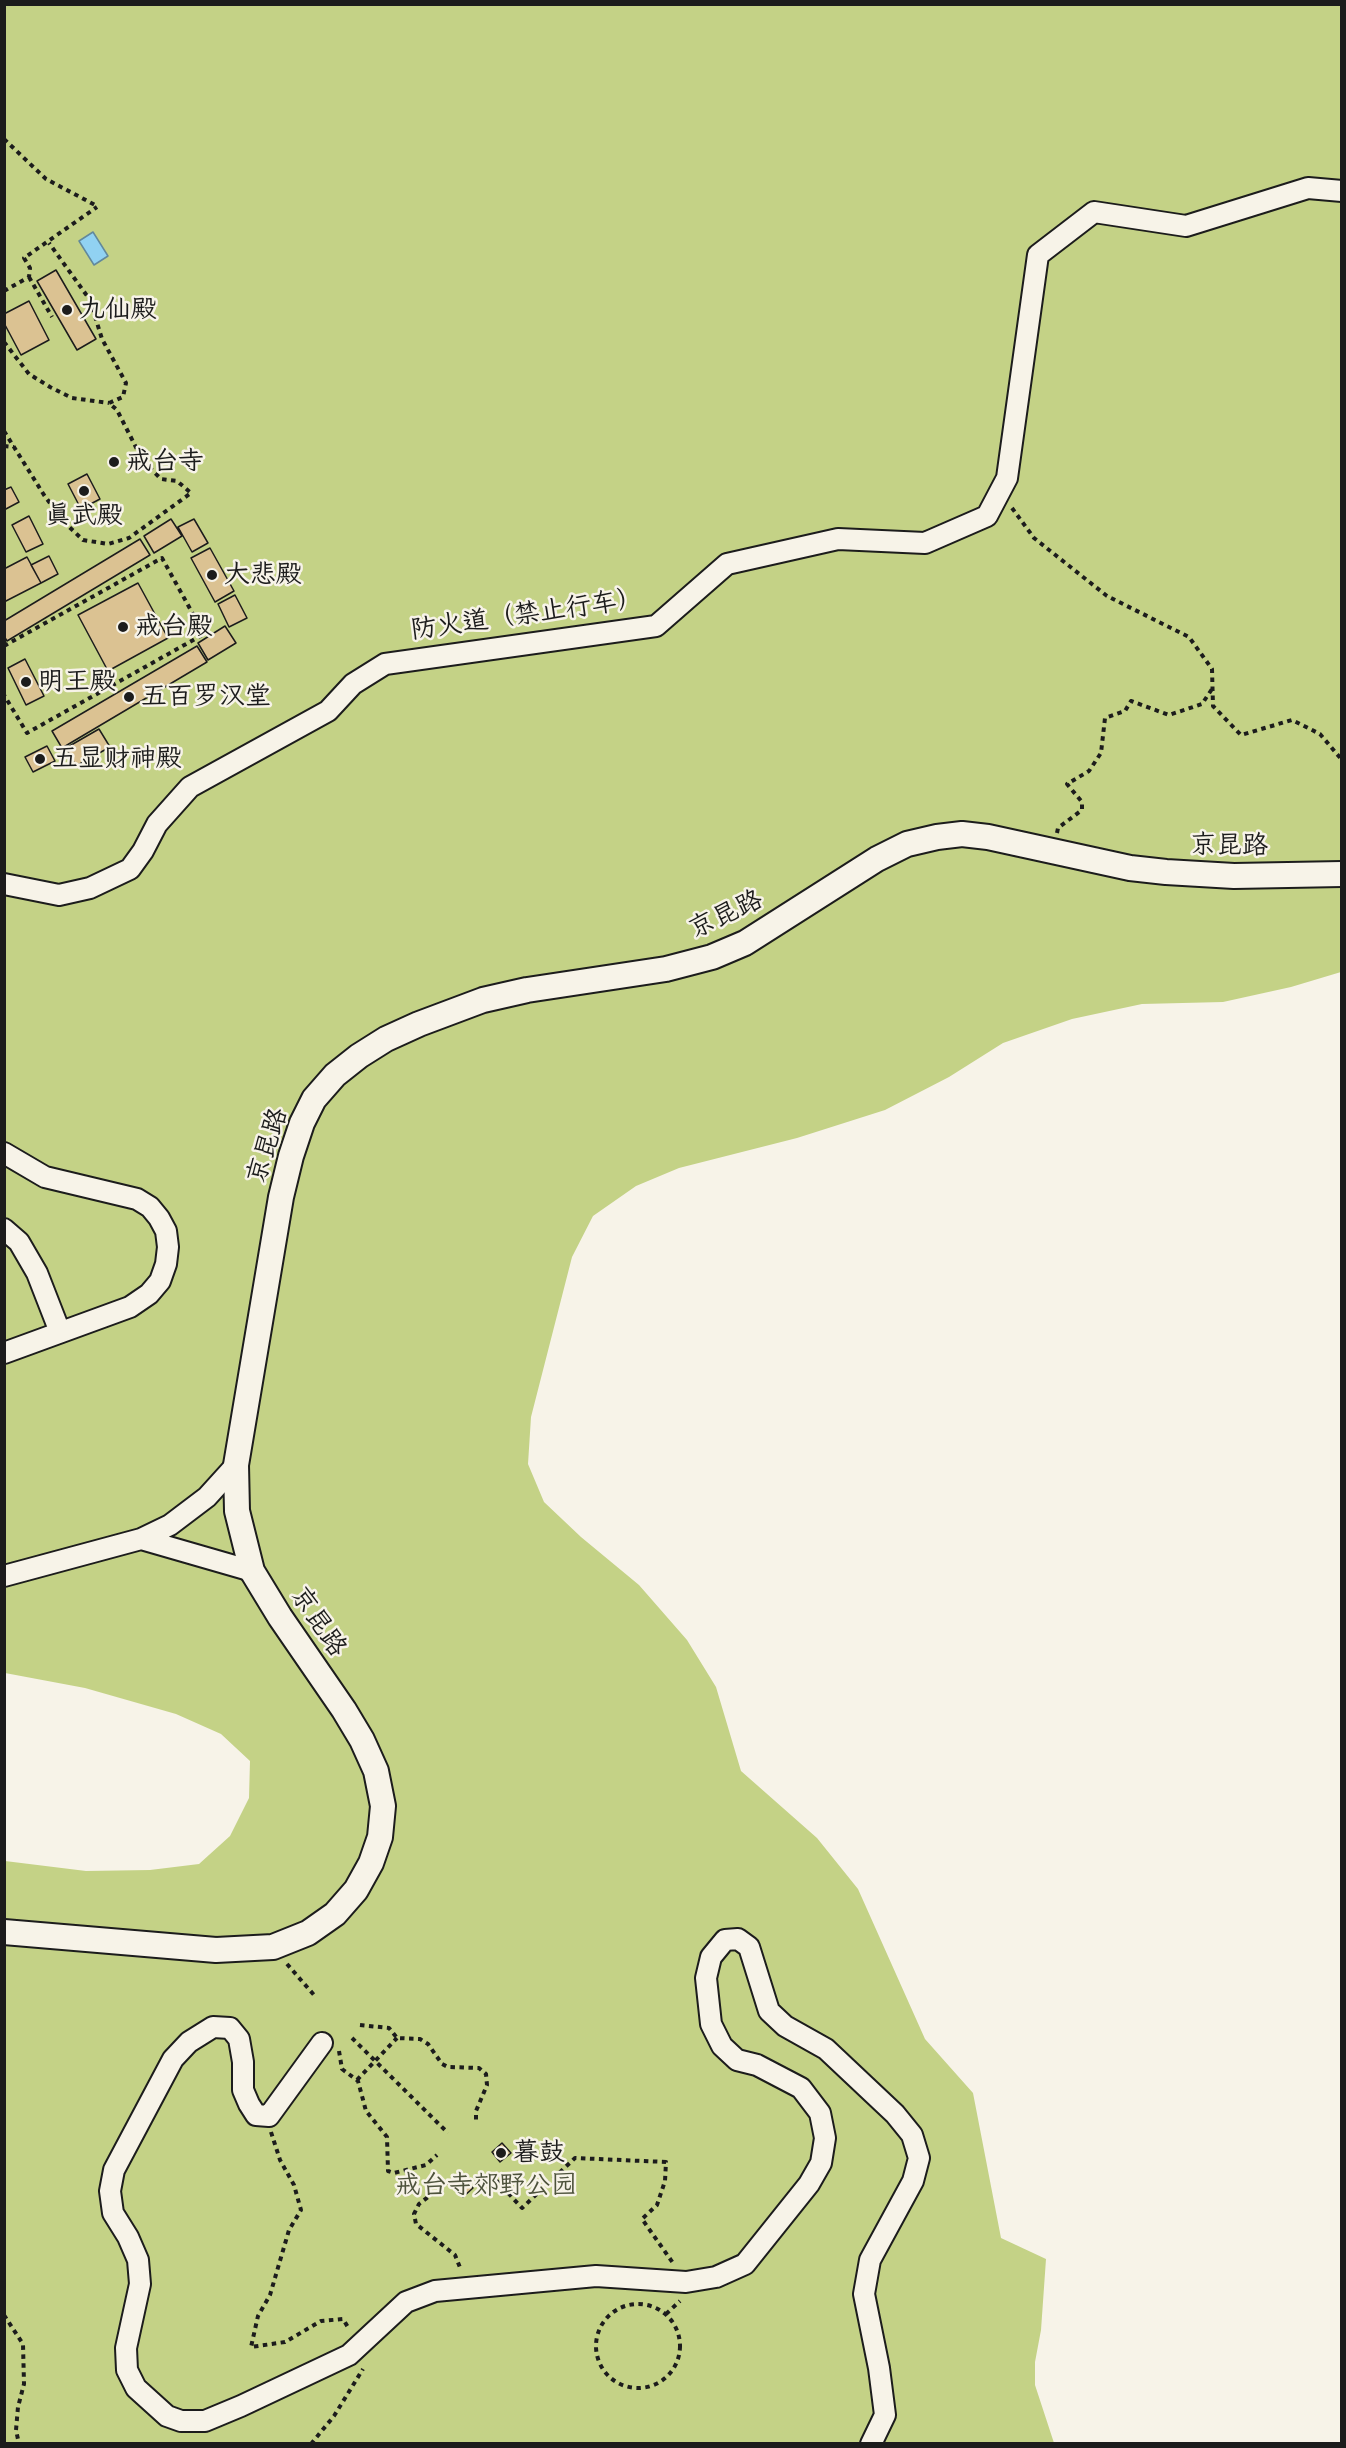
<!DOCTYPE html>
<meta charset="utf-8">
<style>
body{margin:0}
#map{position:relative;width:1346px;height:2448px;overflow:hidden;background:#f7f3e8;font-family:Caveat,sans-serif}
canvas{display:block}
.frame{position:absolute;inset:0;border:6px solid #1c1c1c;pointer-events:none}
</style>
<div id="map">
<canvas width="1346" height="2448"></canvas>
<div class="frame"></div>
</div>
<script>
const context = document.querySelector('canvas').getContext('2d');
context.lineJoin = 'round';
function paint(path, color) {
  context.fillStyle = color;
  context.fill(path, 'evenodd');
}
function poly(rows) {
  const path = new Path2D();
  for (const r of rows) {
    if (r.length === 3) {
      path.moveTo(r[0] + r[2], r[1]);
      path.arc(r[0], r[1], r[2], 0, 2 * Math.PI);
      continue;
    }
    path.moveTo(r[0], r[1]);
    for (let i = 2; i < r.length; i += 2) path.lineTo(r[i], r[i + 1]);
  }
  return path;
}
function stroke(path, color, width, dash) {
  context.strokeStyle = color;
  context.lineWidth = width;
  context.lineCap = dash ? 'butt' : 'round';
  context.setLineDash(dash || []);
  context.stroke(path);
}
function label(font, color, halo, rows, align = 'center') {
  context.font = font + ' Caveat,"LXGW WenKai TC",sans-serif';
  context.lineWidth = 5;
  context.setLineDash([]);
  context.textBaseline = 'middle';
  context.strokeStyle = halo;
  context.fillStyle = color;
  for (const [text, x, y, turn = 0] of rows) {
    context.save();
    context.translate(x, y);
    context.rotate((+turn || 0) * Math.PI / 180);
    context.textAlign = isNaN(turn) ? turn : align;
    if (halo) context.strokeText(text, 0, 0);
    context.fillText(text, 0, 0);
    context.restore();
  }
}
paint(poly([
 [5,5,1341,5,1341,972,1291,987,1223,1002,1142,1004,1072,1019,1003,1043,949,1077,885,1110,797,1138,679,1168,636,1186,593,1216,572,1257,531,1417,528,1464,544,1502,581,1537,639,1585,687,1640,716,1687,741,1771,817,1838,858,1889,925,2039,973,2093,1001,2238,1046,2259,1041,2330,1035,2362,1035,2385,1054,2443,5,2443,5,1861,86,1871,150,1870,199,1864,230,1836,249,1798,250,1761,221,1734,176,1714,85,1688,5,1673]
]), '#c4d286');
const water = poly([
 [93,232,108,256,94,265,79,241,93,232]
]);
paint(water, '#91d2f2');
stroke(water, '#62899c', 1.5);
const building = poly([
 [56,270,96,339,77,350,37,281,56,270],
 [29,301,49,340,21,355,4,323,4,314,29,301],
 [87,474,100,499,81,509,68,484,87,474],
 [11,487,19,502,4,510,4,490,11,487],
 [29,516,43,544,26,552,12,525,29,516],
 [171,519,182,536,154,553,144,536,171,519],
 [194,519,208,543,192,552,178,527,194,519],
 [140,539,150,555,7,641,4,636,4,621,140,539],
 [210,548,234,591,215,602,191,558,210,548],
 [49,556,58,574,41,583,31,565,49,556],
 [27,557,41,583,4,602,4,569,27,557],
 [138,583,168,638,108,671,78,615,138,583],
 [235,595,247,618,229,627,218,604,235,595],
 [225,626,236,643,208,660,198,643,225,626],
 [197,646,207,662,62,748,52,731,197,646],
 [25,659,44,696,26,705,8,668,25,659],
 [99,729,110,747,76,766,66,748,99,729],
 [47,746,55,761,33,772,25,757,47,746],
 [502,2143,511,2153,500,2162,492,2152,502,2143],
 [465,2178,473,2188,463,2197,455,2187,465,2178]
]);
paint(building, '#dbc292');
stroke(building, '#1c1c1c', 1.5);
const minor = poly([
 [4,884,59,895,90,888,130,869,143,851,157,824,190,787,328,711,353,684,385,664,656,626,727,564,838,539,925,543,987,516,1007,478,1038,255,1094,212,1186,226,1308,188,1342,191],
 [4,1153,45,1177,137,1199,150,1207,159,1218,166,1231,168,1247,166,1264,160,1281,149,1294,130,1307,4,1353],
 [4,1229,19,1242,37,1273,60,1332],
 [236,1465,207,1497,170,1525,141,1539,252,1571],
 [4,1576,141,1539],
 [322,2043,269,2116,256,2115,249,2104,243,2090,243,2062,239,2039,230,2028,213,2027,189,2042,173,2059,114,2170,110,2191,113,2213,128,2237,138,2260,140,2284,126,2348,127,2370,136,2388,167,2416,181,2421,205,2421,241,2406,349,2355,406,2302,435,2291,596,2276,686,2282,716,2277,745,2264,809,2184,821,2163,825,2138,820,2113,801,2088,757,2065,737,2060,722,2046,711,2024,706,1978,711,1957,725,1940,738,1939,749,1947,769,2011,785,2026,826,2049,895,2114,912,2135,919,2158,913,2181,870,2260,864,2294,879,2368,885,2415,871,2444]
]);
const major = poly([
 [4,1932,216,1950,273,1947,308,1933,335,1914,356,1890,371,1863,380,1837,383,1806,376,1771,362,1740,344,1710,280,1617,252,1571,237,1511,236,1465,281,1197,291,1156,302,1123,314,1099,335,1075,359,1056,386,1039,419,1024,483,1000,527,990,666,969,712,957,745,943,877,859,907,844,937,837,962,834,988,837,1130,868,1166,872,1234,876,1342,874]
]);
stroke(minor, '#1c1c1c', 24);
stroke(major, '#1c1c1c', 28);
stroke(poly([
 [4,139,46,179,97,206],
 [29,277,52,317],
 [4,291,29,277,30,268,24,258,97,207],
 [4,342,29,374,50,387,72,398,109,403],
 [4,431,44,495,64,522,83,540,108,544,129,538,191,493,177,481,161,479,143,461,117,410,109,403,123,397,126,383,102,339,90,300,49,243],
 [4,446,14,447],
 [1012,508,1034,538,1107,596,1189,637,1212,669,1213,706,1241,735,1292,720,1320,734,1342,760],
 [4,646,162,558,204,634,27,733,4,695],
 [1057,833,1058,828,1082,810,1082,802,1067,784,1089,771,1101,753,1105,718,1125,711,1131,701,1169,715,1202,704,1212,689],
 [287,1964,314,1995],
 [360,2025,389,2028,397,2038,420,2039,428,2044,442,2064,448,2067,479,2068,486,2074,487,2085,476,2111,476,2120],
 [352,2038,448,2133],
 [339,2051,342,2069,358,2081,366,2111,387,2137,388,2171,394,2173,426,2165,437,2155],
 [357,2080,397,2038],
 [271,2132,280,2160,294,2185,301,2210,289,2230,270,2295,258,2316,251,2347,285,2342,321,2321,343,2319,349,2329],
 [496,2180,522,2208,575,2158,666,2162,665,2181,657,2205,642,2219,673,2263],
 [449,2181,419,2204,414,2214,416,2224,455,2255,461,2270],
 [638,2346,42],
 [666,2314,680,2301],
 [4,2315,23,2344,24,2384,18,2407,16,2430,19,2444],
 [311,2444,334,2416,363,2369]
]), '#1c1c1c', 4, [4.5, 4.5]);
stroke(minor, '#f7f3e8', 20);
stroke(major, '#f7f3e8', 24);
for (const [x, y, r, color] of [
 [67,310,6,"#1c1c1c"],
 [114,462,6,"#1c1c1c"],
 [84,491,6,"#1c1c1c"],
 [212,575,6,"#1c1c1c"],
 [123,627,6,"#1c1c1c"],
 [26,682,6,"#1c1c1c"],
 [129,697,6,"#1c1c1c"],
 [40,759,6,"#1c1c1c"],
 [501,2153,6,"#1c1c1c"]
]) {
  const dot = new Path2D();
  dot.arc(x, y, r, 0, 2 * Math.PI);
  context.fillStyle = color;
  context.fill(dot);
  stroke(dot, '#f7f3e8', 2);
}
label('26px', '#1c1c1c', '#f7f3e8', [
 ["九仙殿",79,310],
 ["戒台寺",126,462],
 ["真武殿",84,516,"center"],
 ["大悲殿",224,575],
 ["戒台殿",135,627],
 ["明王殿",38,682],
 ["五百罗汉堂",141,697],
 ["五显财神殿",52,759],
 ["暮鼓",513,2153]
], 'left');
label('26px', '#1c1c1c', '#f7f3e8', [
 ["防火道（禁止行车）",527,615,-8],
 ["京昆路",1229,846,1],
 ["京昆路",726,915,-25],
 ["京昆路",268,1146,-72],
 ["京昆路",318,1622,56]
]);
label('26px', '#4e533c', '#f7f3e8', [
 ["戒台寺郊野公园",486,2186]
]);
</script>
